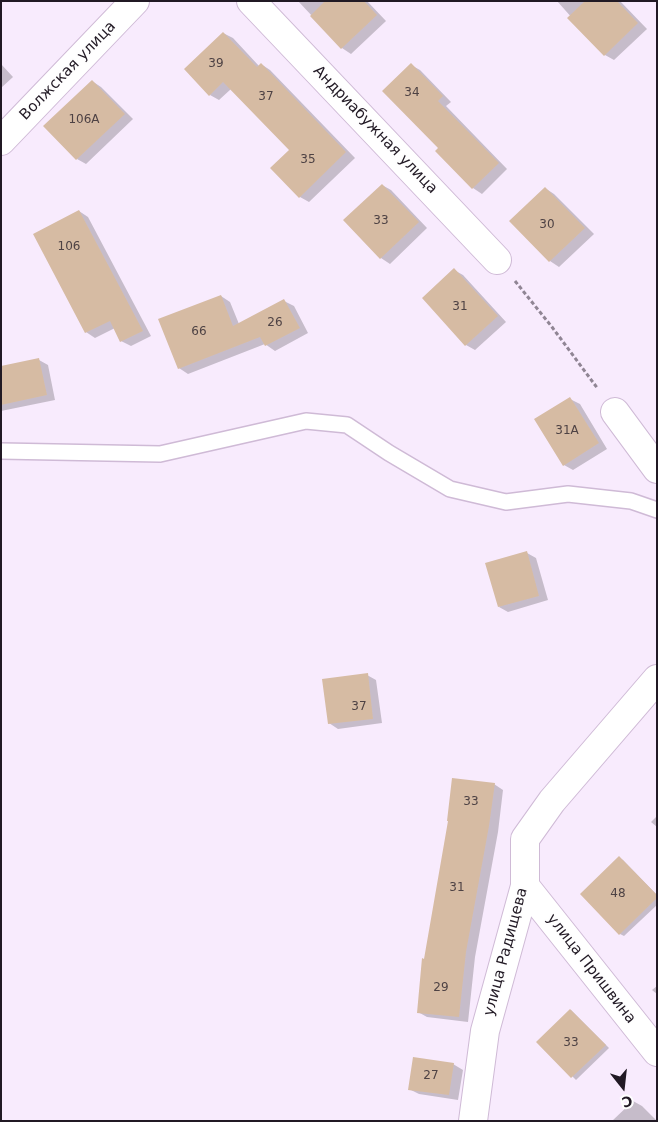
<!DOCTYPE html>
<meta charset="utf-8">
<style>
body{margin:0}
#map{position:relative;width:658px;height:1122px;overflow:hidden;background:#f8ebfd;font-family:"DejaVu Sans",sans-serif}
canvas{display:block}
.frame{position:absolute;inset:0;border:2px solid #211924;pointer-events:none}
.north{position:absolute;left:598px;top:1062px;width:50px;height:50px;-webkit-text-stroke:4px #fefefe;paint-order:stroke;rotate:164deg;font-size:14px;font-weight:700;line-height:20px;text-align:center;color:#211924}
.north::after{content:'';display:block;margin:auto;width:18px;height:22px;background:#211924;clip-path:polygon(50% 0,100% 100%,50% 72%,0 100%)}
</style>
<div id="map">
<canvas width="658" height="1122"></canvas>
<div class="frame"></div>
<div class="north">С</div>
</div>
<script>
const context = document.querySelector('canvas').getContext('2d');
context.lineJoin = 'round';
function paint(path, color) {
  context.fillStyle = color;
  context.fill(path, 'evenodd');
}
function poly(rows) {
  const path = new Path2D();
  for (const r of rows) {
    path.moveTo(r[0], r[1]);
    for (let i = 2; i < r.length; i += 2) path.lineTo(r[i], r[i + 1]);
  }
  return path;
}
function stroke(path, color, width, dash) {
  context.strokeStyle = color;
  context.lineWidth = width;
  context.lineCap = dash ? 'butt' : 'round';
  context.setLineDash(dash || []);
  context.stroke(path);
}
function label(font, color, halo, rows, align = 'center') {
  context.font = font + ' "DejaVu Sans",sans-serif';
  context.lineWidth = 4;
  context.setLineDash([]);
  context.textBaseline = 'middle';
  context.strokeStyle = halo;
  context.fillStyle = color;
  for (const [text, x, y, turn = 0] of rows) {
    context.save();
    context.translate(x, y);
    context.rotate((+turn || 0) * Math.PI / 180);
    context.textAlign = isNaN(turn) ? turn : align;
    if (halo) context.strokeText(text, 0, 0);
    context.fillText(text, 0, 0);
    context.restore();
  }
}
paint(poly([
 [298,1,367,1,386,21,351,54,342,48],
 [557,1,620,1,647,29,614,60,605,55],
 [223,33,233,38,259,66,261,64,270,70,355,158,309,202,300,197,291,150,231,89,219,100,210,95],
 [1,64,13,77,1,88],
 [411,65,420,70,451,102,446,106,507,169,482,194,473,188,437,151,440,148],
 [92,81,101,87,133,119,86,164,77,159],
 [382,185,391,190,427,228,390,264,381,258,345,220],
 [545,188,554,194,594,234,559,267,550,261,511,221],
 [79,211,88,217,151,336,131,346,121,341,115,328,95,338,86,332,35,235],
 [454,270,463,275,506,322,475,350,466,345],
 [221,296,230,302,239,324,284,301,294,306,308,333,275,351,265,344,188,374,179,368],
 [39,360,48,365,55,400,1,411,1,368],
 [570,399,580,404,607,449,573,470,564,465],
 [527,553,536,558,548,600,508,612,499,607],
 [367,675,376,680,382,723,338,729,329,723],
 [494,784,503,790,498,832,475,957,468,1022,427,1017,418,1012,425,960],
 [657,816,657,827,651,822],
 [619,858,623,860,657,895,657,905,624,936,620,934],
 [657,986,657,994,652,990],
 [571,1010,609,1048,576,1080,538,1042],
 [453,1064,463,1070,458,1100,419,1094,409,1089],
 [633,1101,642,1106,657,1121,612,1121]
]), '#0003');
paint(poly([
 [325,1,364,1,377,15,341,49,310,16],
 [585,1,617,1,638,23,604,56,567,18],
 [223,32,257,67,261,63,346,152,299,198,270,168,289,150,223,82,209,96,184,69],
 [411,63,443,96,438,101,499,163,472,189,435,151,438,148,382,91],
 [92,80,125,114,76,160,43,126],
 [382,184,419,222,380,259,343,220],
 [545,187,585,228,549,262,509,221],
 [79,210,143,331,120,342,110,321,85,333,33,234],
 [454,268,498,316,465,346,422,298],
 [221,295,233,326,284,299,300,328,265,346,260,337,178,369,158,319],
 [39,358,47,395,1,405,1,366],
 [570,397,599,443,563,466,534,419],
 [527,551,539,596,498,607,485,563],
 [368,673,373,719,328,724,322,679],
 [452,778,495,783,489,826,466,952,459,1017,417,1013,422,958,424,959,448,821,447,821],
 [619,856,657,895,657,898,619,935,580,894],
 [570,1009,606,1045,571,1078,536,1042],
 [413,1057,454,1063,449,1095,408,1090]
]), '#d6bba3');
const service = poly([
 [1,451,160,454,306,421,347,425,389,453,450,489,506,502,568,494,631,501,657,510]
]);
const minor = poly([
 [251,1,497,260],
 [1,141,135,1],
 [615,412,657,469],
 [525,886,657,1052],
 [473,1121,485,1031,525,886,525,839,552,801,657,679]
]);
stroke(service, '#cfbad6', 18);
stroke(minor, '#cfbad6', 30);
stroke(poly([
 [515,281,552,327,598,389]
]), '#908594', 3, [4, 2.5]);
stroke(service, '#fff', 15);
stroke(minor, '#fff', 28);
label('12px', '#4e4244', null, [
 ["39",216,64],
 ["34",412,93],
 ["37",266,97],
 ["106А",84,120],
 ["35",308,160],
 ["33",381,221],
 ["30",547,225],
 ["106",69,247],
 ["31",460,307],
 ["26",275,323],
 ["66",199,332],
 ["31А",567,431],
 ["37",359,707],
 ["33",471,802],
 ["31",457,888],
 ["48",618,894],
 ["29",441,988],
 ["33",571,1043],
 ["27",431,1076]
]);
label('15px', '#211924', '#fefefe', [
 ["Волжская улица",68,71,-46],
 ["Андриабужная улица",375,130,46],
 ["улица Радищева",506,952,-75],
 ["улица Пришвина",591,969,52]
]);
</script>
